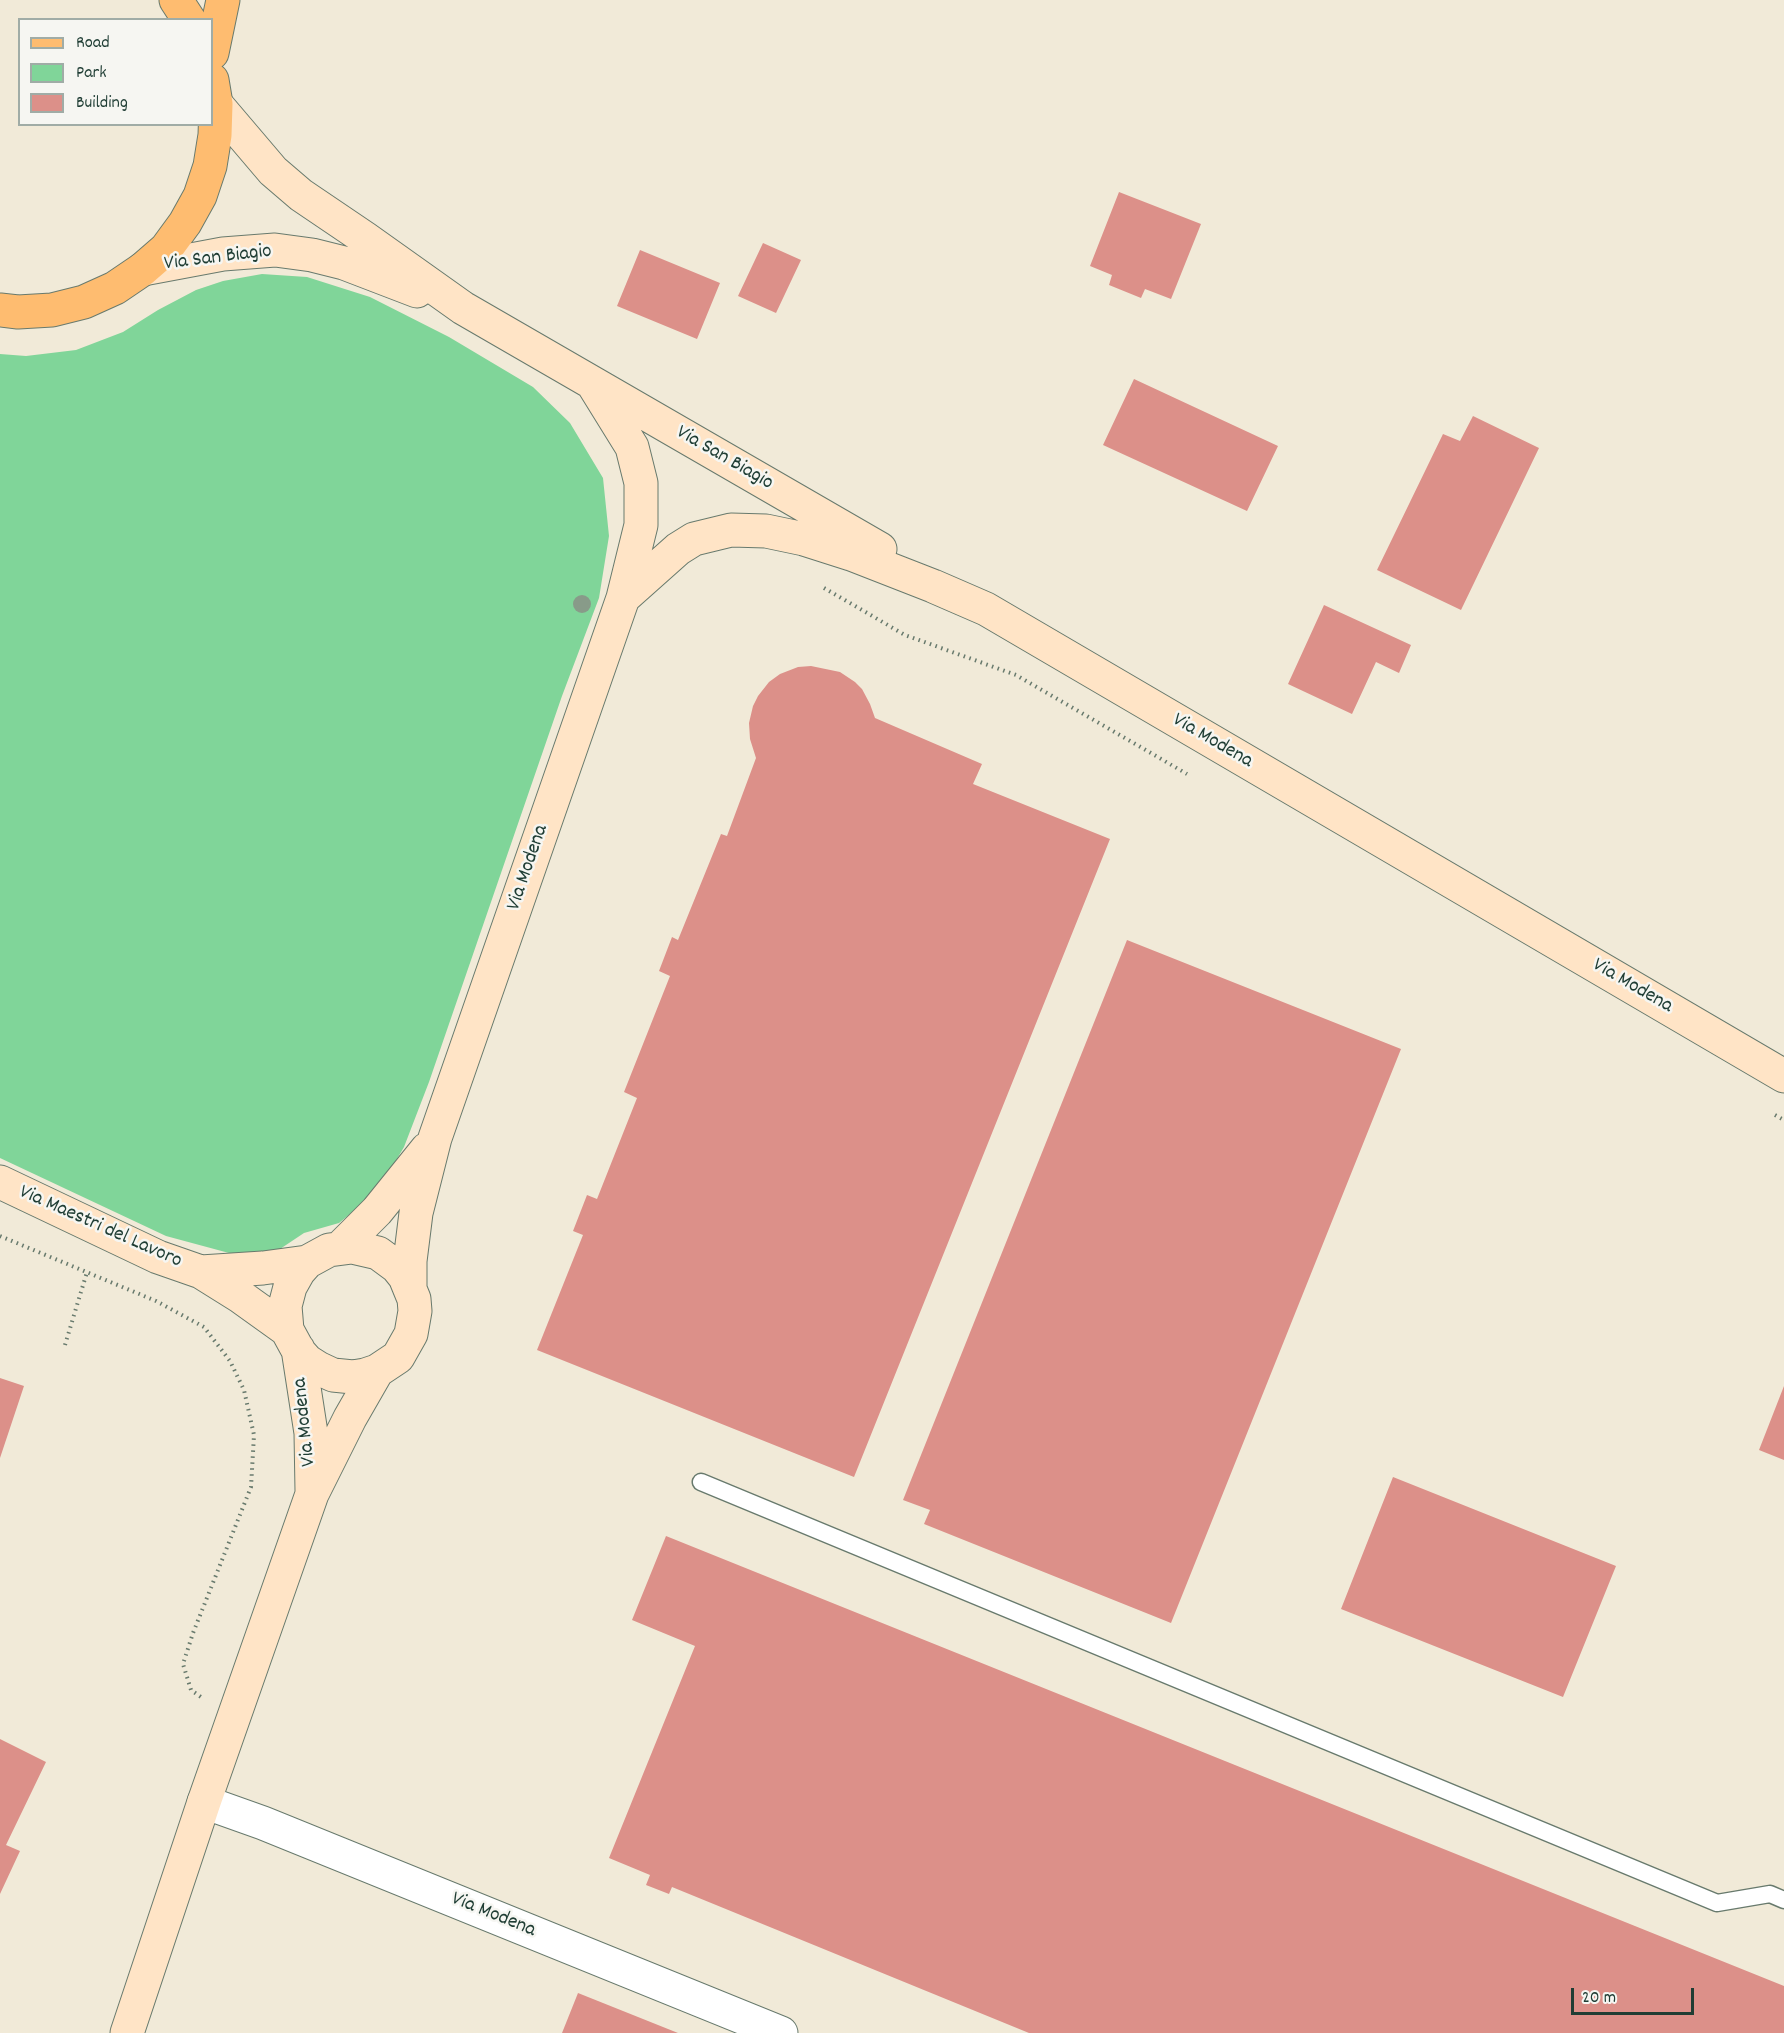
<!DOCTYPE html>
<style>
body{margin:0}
#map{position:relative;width:1784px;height:2033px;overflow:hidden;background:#f1ead8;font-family:Dekko,sans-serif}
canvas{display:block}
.legend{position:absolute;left:18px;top:18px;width:195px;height:108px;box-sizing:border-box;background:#f6f6f2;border:2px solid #a0aca6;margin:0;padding:8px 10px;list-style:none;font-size:18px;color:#1f3d34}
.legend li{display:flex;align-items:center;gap:12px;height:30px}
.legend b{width:30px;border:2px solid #a0aca6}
.scale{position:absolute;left:1571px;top:1988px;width:123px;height:27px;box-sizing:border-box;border:3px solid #1f3d34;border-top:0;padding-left:8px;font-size:18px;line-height:21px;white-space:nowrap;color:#1f3d34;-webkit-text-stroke:4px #f6f6f2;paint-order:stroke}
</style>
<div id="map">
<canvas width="1784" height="2033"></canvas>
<ul class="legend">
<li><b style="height:8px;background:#febc70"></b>Road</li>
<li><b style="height:16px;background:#80d599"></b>Park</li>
<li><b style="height:16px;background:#dc9089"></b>Building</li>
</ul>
<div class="scale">20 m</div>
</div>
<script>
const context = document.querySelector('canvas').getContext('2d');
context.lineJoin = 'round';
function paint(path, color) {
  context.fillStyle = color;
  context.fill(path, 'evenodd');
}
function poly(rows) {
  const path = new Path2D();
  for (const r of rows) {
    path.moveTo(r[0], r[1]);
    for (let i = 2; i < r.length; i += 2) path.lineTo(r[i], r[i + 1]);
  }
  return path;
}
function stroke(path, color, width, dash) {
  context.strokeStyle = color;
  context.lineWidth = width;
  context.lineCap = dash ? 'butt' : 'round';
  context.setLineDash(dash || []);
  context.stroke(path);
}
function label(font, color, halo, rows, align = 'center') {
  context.font = font + ' Dekko,sans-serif';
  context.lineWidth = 5;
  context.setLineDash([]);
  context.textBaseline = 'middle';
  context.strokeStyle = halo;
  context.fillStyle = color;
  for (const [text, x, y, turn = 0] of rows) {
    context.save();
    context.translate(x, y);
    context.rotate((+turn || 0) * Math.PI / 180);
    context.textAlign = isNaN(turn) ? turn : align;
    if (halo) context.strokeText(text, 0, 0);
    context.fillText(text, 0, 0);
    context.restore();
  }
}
paint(poly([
 [262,274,307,277,370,297,449,337,533,387,570,423,603,478,609,536,599,598,562,696,429,1082,404,1147,378,1191,339,1223,304,1233,280,1249,257,1254,229,1253,166,1236,0,1158,0,354,26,356,76,350,123,332,158,310,196,290,223,281]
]), '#80d599');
paint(poly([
 [1119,192,1201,224,1171,299,1145,289,1141,298,1109,285,1112,275,1090,266],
 [763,243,801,260,776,313,738,296],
 [640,250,720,283,697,339,617,306],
 [1134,379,1278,446,1247,511,1103,445],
 [1473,416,1539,448,1461,610,1377,570,1443,434,1460,441],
 [1324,605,1411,645,1399,673,1376,662,1352,714,1288,684],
 [811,666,840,672,855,682,862,689,870,704,875,718,982,764,973,784,1110,839,854,1477,537,1350,583,1235,573,1231,587,1195,597,1199,637,1098,624,1092,670,976,659,971,672,937,678,940,721,834,727,836,756,758,750,739,749,723,753,706,758,696,769,682,780,674,798,667],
 [1127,940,1401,1049,1171,1623,924,1524,930,1510,903,1500],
 [0,1378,24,1386,0,1458],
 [1784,1386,1784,1460,1759,1450],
 [1393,1477,1616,1566,1563,1697,1341,1609],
 [666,1536,1784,1986,1784,2033,1029,2033,672,1887,669,1894,646,1885,650,1875,609,1858,695,1646,632,1620],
 [0,1739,46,1762,6,1845,20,1851,0,1894],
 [578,1993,678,2033,562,2033]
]), '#dc9089');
const lane = poly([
 [701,1482,1717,1903,1770,1894,1784,1900]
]);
const street = poly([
 [204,1802,263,1823,781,2033]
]);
const secondary = poly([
 [216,104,273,171,301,195,366,239,463,308,880,549],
 [143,269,223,254,275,250,312,255,344,263,417,291],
 [623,598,678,549,694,539,731,530,766,531,804,539,851,554,933,586,986,609,1784,1076],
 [0,1182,158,1257,201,1272,241,1297,287,1330,299,1352,307,1361,318,1368,333,1375,353,1377,365,1375,377,1371,398,1357,411,1334,415,1311,414,1299,405,1277,397,1267,378,1253,352,1247,329,1250,307,1262,299,1271,290,1287,285,1306,287,1330],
 [340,1248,377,1211,427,1149],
 [201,1272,263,1268,307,1262],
 [410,1287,410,1261,416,1213,435,1138,623,598,641,525,641,483,632,447,593,384],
 [298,1349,311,1433,312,1491],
 [127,2033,204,1802,312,1494,350,1418,377,1371]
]);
const primary = poly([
 [176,0,189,20],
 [212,53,223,0],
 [0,310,18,312,52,310,84,302,115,288,143,269,166,249,185,223,200,196,210,166,215,135,216,104,212,80]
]);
stroke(lane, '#687a6d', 19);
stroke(street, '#687a6d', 35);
stroke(secondary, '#687a6d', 35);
stroke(primary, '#687a6d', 35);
stroke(poly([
 [824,588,905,635,1016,675,1187,774],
 [1775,1115,1784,1120],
 [0,1236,156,1301,204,1327,230,1361,244,1390,254,1435,251,1487,193,1633,183,1664,191,1690,201,1697],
 [65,1345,87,1272]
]), '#687a6d', 4, [1.5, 4.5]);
stroke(lane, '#fff', 16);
stroke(street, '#fff', 33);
stroke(secondary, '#ffe4c6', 33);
stroke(primary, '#febc70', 33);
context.fillStyle = '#889b89';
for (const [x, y] of [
 [582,604]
]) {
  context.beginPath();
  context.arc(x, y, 9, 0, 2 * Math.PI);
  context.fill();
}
label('21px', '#1f3d34', '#f6f6f2', [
 ["Via San Biagio",218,259,-7],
 ["Via San Biagio",724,459,30],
 ["Via Modena",1212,742,30],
 ["Via Modena",529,868,-71],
 ["Via Modena",1632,987,30],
 ["Via Maestri del Lavoro",100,1228,24],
 ["Via Modena",306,1422,-96],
 ["Via Modena",493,1916,22]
]);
</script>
